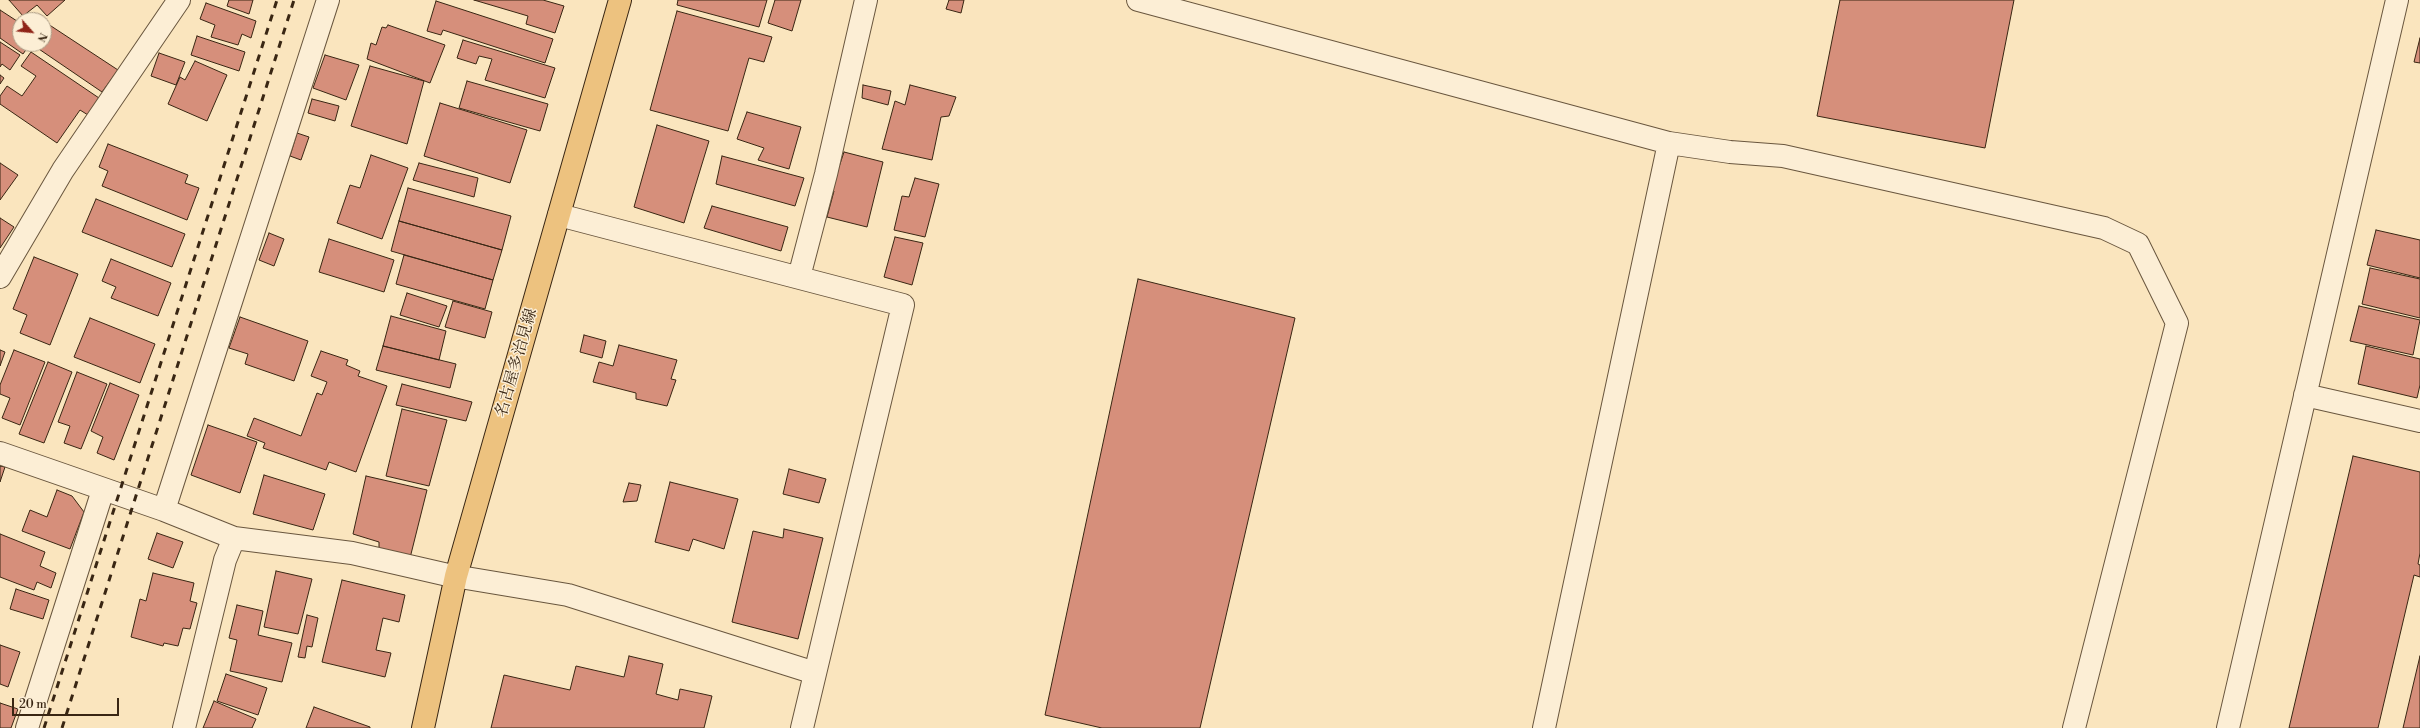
<!DOCTYPE html>
<meta charset="utf-8">
<style>
body{margin:0}
#map{position:relative;width:2420px;height:728px;overflow:hidden;background:#fae5be;font-family:"Libre Bodoni",serif}
canvas{display:block}
.north{position:absolute;left:12px;top:12px;width:40px;height:40px;box-sizing:border-box;background:#fceed5;border:1px solid #ae9e87;border-radius:50%;rotate:117deg;font-size:11px;font-weight:700;line-height:16px;text-align:center;color:#392613}
.north::after{content:'';display:block;margin:auto;width:14px;height:18px;background:#8f2418;clip-path:polygon(50% 0,100% 100%,50% 72%,0 100%)}
.scale{position:absolute;left:12px;top:698px;width:107px;height:18px;box-sizing:border-box;border:2px solid #392613;border-top:0;padding-left:5px;font-size:12px;line-height:14px;white-space:nowrap;color:#392613;-webkit-text-stroke:3px #fceed5;paint-order:stroke}
</style>
<div id="map">
<canvas width="2420" height="728"></canvas>
<div class="north">N</div>
<div class="scale">20 m</div>
</div>
<script>
const context = document.querySelector('canvas').getContext('2d');
context.lineJoin = 'round';
function paint(path, color) {
  context.fillStyle = color;
  context.fill(path, 'evenodd');
}
function poly(rows) {
  const path = new Path2D();
  for (const r of rows) {
    path.moveTo(r[0], r[1]);
    for (let i = 2; i < r.length; i += 2) path.lineTo(r[i], r[i + 1]);
  }
  return path;
}
function stroke(path, color, width, dash) {
  context.strokeStyle = color;
  context.lineWidth = width;
  context.lineCap = dash ? 'butt' : 'round';
  context.setLineDash(dash || []);
  context.stroke(path);
}
function label(font, color, halo, rows, align = 'center') {
  context.font = font + ' "Libre Bodoni","Noto Serif JP",serif';
  context.lineWidth = 3;
  context.setLineDash([]);
  context.textBaseline = 'middle';
  context.strokeStyle = halo;
  context.fillStyle = color;
  for (const [text, x, y, turn = 0] of rows) {
    context.save();
    context.translate(x, y);
    context.rotate((+turn || 0) * Math.PI / 180);
    context.textAlign = isNaN(turn) ? turn : align;
    if (halo) context.strokeText(text, 0, 0);
    context.fillText(text, 0, 0);
    context.restore();
  }
}
const building = poly([
 [9,0,65,0,47,16,37,5,23,16,9,0],
 [229,0,253,0,249,14,227,6,229,0],
 [474,0,543,0,564,6,555,33,526,24,528,16,474,0],
 [678,0,767,0,759,27,677,5,678,0],
 [775,0,801,0,792,31,768,23,775,0],
 [949,0,964,0,961,13,946,9,949,0],
 [1840,0,2014,0,1985,148,1817,116,1840,0],
 [436,1,553,39,545,63,443,30,441,35,427,31,436,1],
 [206,3,256,21,251,38,242,34,238,45,211,37,215,25,200,19,206,3],
 [0,10,20,23,20,44,30,44,23,54,0,38,0,10],
 [677,11,772,37,764,62,749,58,728,131,650,110,677,11],
 [48,24,118,70,102,92,33,45,44,44,44,30,48,24],
 [388,25,445,45,430,83,367,59,371,43,376,45,382,27,386,28,388,25],
 [197,36,245,52,239,71,191,55,197,36],
 [2420,38,2420,63,2414,62,2420,38],
 [463,40,555,68,545,98,485,80,492,59,479,56,476,64,457,58,463,40],
 [0,42,20,55,10,70,2,64,0,67,0,42],
 [31,52,99,98,88,115,80,110,57,143,0,104,0,96,7,86,22,96,36,76,21,66,31,52],
 [159,53,185,62,176,85,151,76,159,53],
 [325,55,359,65,346,100,313,88,325,55],
 [195,61,227,75,207,121,168,104,180,77,185,80,195,61],
 [370,66,424,81,407,144,351,126,370,66],
 [0,75,4,78,0,84,0,75],
 [467,81,548,104,540,131,459,108,467,81],
 [863,85,891,91,888,105,862,98,863,85],
 [910,85,956,97,949,116,941,117,932,160,882,149,895,101,905,105,910,85],
 [312,99,339,106,335,121,308,113,312,99],
 [440,103,527,130,510,183,424,156,440,103],
 [747,112,801,127,789,169,758,160,764,148,737,139,747,112],
 [657,125,709,141,684,223,634,207,657,125],
 [297,133,309,137,301,160,290,156,297,133],
 [108,144,188,175,185,183,199,188,187,220,102,186,108,171,99,167,108,144],
 [844,152,883,162,867,227,827,217,834,191,828,189,834,165,839,167,844,152],
 [371,155,408,168,382,239,337,223,350,185,360,188,371,155],
 [722,156,804,178,795,206,716,184,722,156],
 [0,163,18,175,0,200,0,163],
 [419,163,478,178,474,197,413,180,419,163],
 [915,178,939,184,925,237,894,230,902,196,909,197,915,178],
 [408,188,511,216,502,250,399,221,408,188],
 [96,199,185,234,172,267,82,232,96,199],
 [712,206,788,227,781,251,704,228,712,206],
 [0,218,14,227,0,248,0,218],
 [399,221,502,250,493,280,391,251,399,221],
 [2376,230,2420,240,2420,278,2367,265,2376,230],
 [269,233,284,239,274,266,259,260,269,233],
 [895,237,923,243,912,285,884,277,895,237],
 [329,239,394,260,384,292,319,272,329,239],
 [404,255,493,280,485,309,396,284,404,255],
 [34,257,78,274,50,345,20,333,27,315,13,309,34,257],
 [111,259,171,283,158,316,111,298,116,287,102,281,111,259],
 [2370,268,2420,279,2420,318,2362,304,2370,268],
 [1138,279,1295,318,1200,728,1102,728,1045,715,1138,279],
 [407,293,447,306,439,327,400,315,407,293],
 [453,301,492,312,485,338,445,327,453,301],
 [2359,306,2420,320,2413,355,2350,341,2359,306],
 [391,316,446,331,439,360,383,346,391,316],
 [240,317,308,341,294,381,245,364,248,354,229,348,240,317],
 [90,318,155,344,140,383,74,357,90,318],
 [584,335,606,341,602,358,580,352,584,335],
 [619,345,677,360,671,379,676,380,667,406,636,399,636,393,593,382,599,362,613,366,619,345],
 [383,346,456,364,450,388,376,370,383,346],
 [2366,346,2420,359,2420,385,2417,398,2358,384,2366,346],
 [0,350,5,352,0,366,0,350],
 [14,350,45,362,20,425,2,418,10,398,0,394,0,385,14,350],
 [321,351,348,360,346,365,360,371,358,376,387,386,356,472,329,462,326,470,263,448,265,443,247,436,254,418,301,436,317,393,322,395,327,382,311,376,321,351],
 [48,362,72,372,44,443,19,434,48,362],
 [77,372,107,384,81,449,64,443,70,426,58,422,77,372],
 [110,383,139,395,114,460,97,453,103,437,91,431,110,383],
 [402,384,472,402,466,421,396,405,402,384],
 [402,409,447,420,429,486,386,476,402,409],
 [208,425,257,442,240,493,191,475,208,425],
 [2353,456,2420,472,2420,553,2418,564,2420,565,2420,577,2414,575,2378,728,2289,728,2353,456],
 [0,466,5,467,0,482,0,466],
 [789,469,826,479,819,503,783,494,789,469],
 [264,475,325,494,313,530,253,514,264,475],
 [366,476,427,490,410,558,379,552,379,542,353,534,366,476],
 [670,482,738,499,724,549,693,539,689,551,655,542,670,482],
 [629,483,641,485,637,501,623,502,629,483],
 [57,490,72,496,84,512,70,549,22,531,30,510,47,517,57,490],
 [784,529,823,538,798,639,732,622,753,531,783,538,784,529],
 [157,533,183,542,173,568,148,559,157,533],
 [0,534,45,552,40,566,56,573,51,588,37,582,34,590,0,577,0,534],
 [276,571,312,579,298,634,264,627,276,571],
 [153,573,194,583,190,601,197,603,190,629,183,628,178,646,164,643,163,646,131,637,140,599,146,601,153,573],
 [342,580,405,595,399,622,383,618,376,650,391,653,385,677,322,662,342,580],
 [16,589,49,600,43,619,10,609,16,589],
 [237,605,263,611,258,635,292,643,282,682,230,671,237,640,229,638,237,605],
 [307,615,318,618,312,647,307,646,305,658,298,657,307,615],
 [0,645,20,652,8,687,0,684,0,645],
 [629,656,663,664,656,694,678,700,680,689,712,696,704,728,491,728,504,675,570,690,576,666,624,677,629,656],
 [2420,656,2420,728,2403,728,2420,656],
 [226,674,267,688,258,715,217,701,226,674],
 [214,701,256,719,252,728,203,728,214,701],
 [0,703,18,709,11,728,0,728,0,703],
 [314,707,370,727,370,728,306,728,314,707]
]);
paint(building, '#d68f7b');
stroke(building, '#392613', 1);
const minor = poly([
 [1138,0,1669,143,1730,152,1783,156,2104,228,2138,244,2177,323,2074,728],
 [559,215,903,305,802,728],
 [0,277,63,170,179,0],
 [799,277,826,174,866,0],
 [2305,395,2420,421],
 [0,453,164,510,234,538,352,553,448,575,568,595,815,673],
 [164,510,328,0],
 [27,728,103,490],
 [184,728,225,560,234,538],
 [1544,728,1669,143],
 [2228,728,2397,0]
]);
const major = poly([
 [423,728,456,576,620,0]
]);
stroke(minor, '#69563e', 24);
stroke(major, '#392613', 24);
stroke(minor, '#fceed5', 22);
stroke(major, '#edc27f', 22);
stroke(poly([
 [44,728,277,0],
 [62,728,294,0]
]), '#392613', 3, [7, 7]);
label('16px', '#392613', '#fceed5', [
 ["名古屋多治見線",517,363,-74]
]);
</script>
